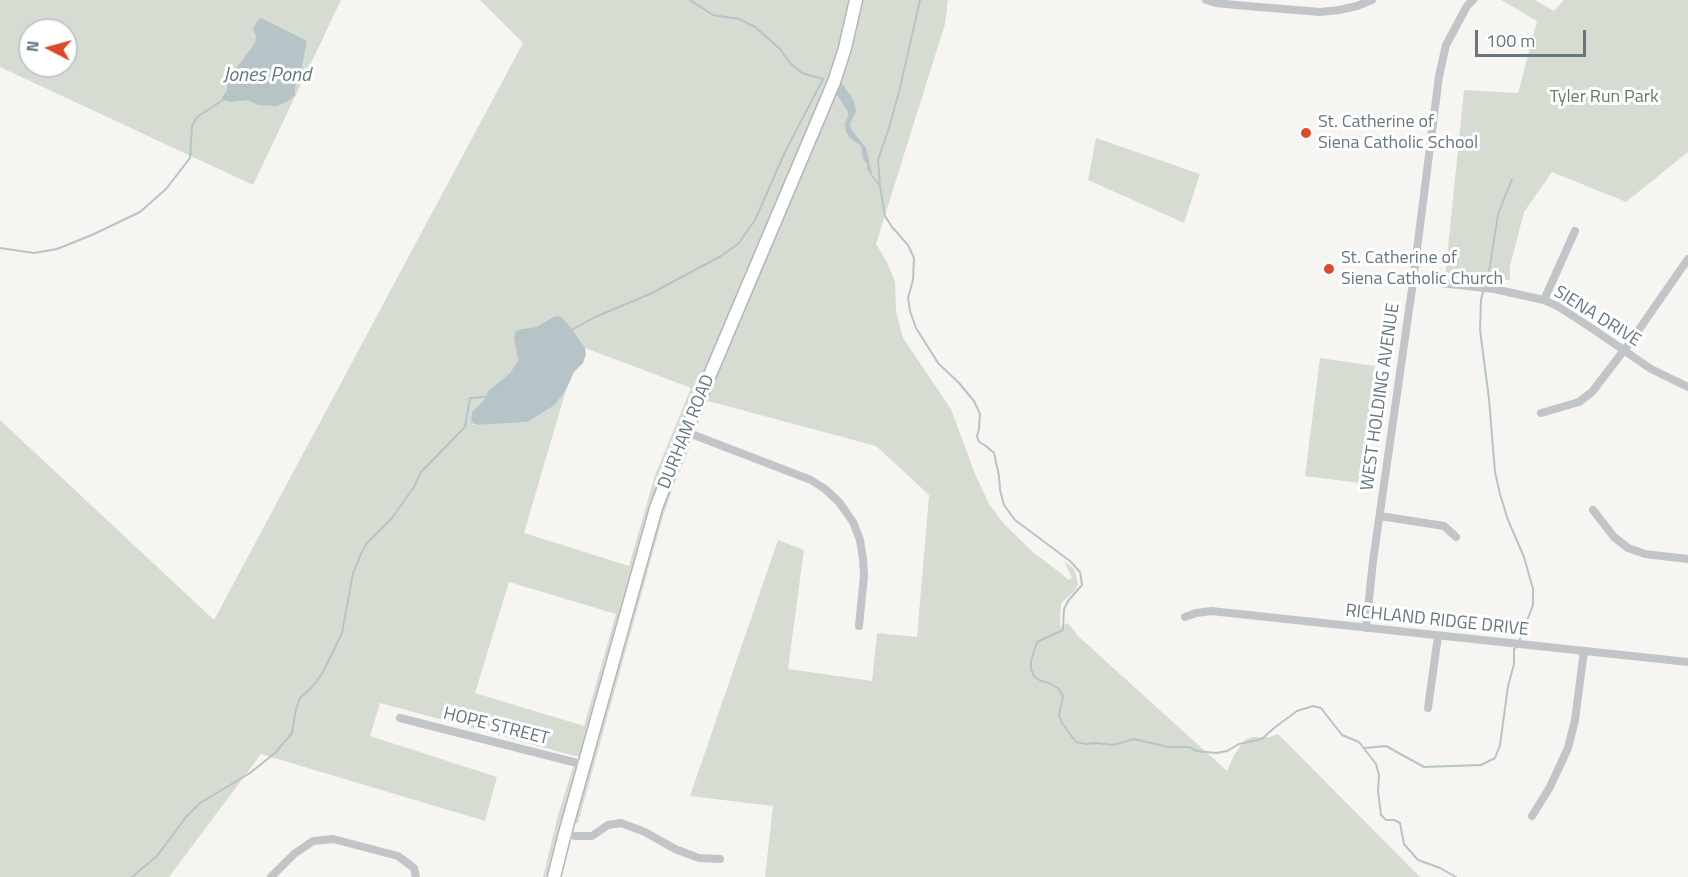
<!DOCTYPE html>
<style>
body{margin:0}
#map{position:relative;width:1688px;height:877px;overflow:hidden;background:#f6f5f2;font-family:"Titillium Web",sans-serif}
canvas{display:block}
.north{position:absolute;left:18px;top:18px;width:60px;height:60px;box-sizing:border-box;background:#fff;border:2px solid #c2c9cd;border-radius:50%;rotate:276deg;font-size:16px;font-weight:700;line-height:24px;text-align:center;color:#667782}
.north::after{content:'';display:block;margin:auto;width:21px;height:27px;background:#dd4a2b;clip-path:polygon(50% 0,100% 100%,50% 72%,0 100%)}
.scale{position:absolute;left:1475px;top:30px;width:111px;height:27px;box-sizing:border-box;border:3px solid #667782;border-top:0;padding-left:8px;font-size:18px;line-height:21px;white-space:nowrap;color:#667782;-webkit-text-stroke:4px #fff;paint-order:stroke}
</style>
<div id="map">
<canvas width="1688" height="877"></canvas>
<div class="north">N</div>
<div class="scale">100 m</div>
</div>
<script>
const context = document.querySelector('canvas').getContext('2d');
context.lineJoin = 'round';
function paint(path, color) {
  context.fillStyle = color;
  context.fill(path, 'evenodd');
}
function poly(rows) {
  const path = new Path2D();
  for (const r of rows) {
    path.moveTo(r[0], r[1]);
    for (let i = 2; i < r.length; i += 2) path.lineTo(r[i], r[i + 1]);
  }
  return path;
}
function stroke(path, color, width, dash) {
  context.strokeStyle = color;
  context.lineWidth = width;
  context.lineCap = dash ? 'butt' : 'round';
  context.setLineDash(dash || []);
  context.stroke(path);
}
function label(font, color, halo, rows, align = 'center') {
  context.font = font + ' "Titillium Web",sans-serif';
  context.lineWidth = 6;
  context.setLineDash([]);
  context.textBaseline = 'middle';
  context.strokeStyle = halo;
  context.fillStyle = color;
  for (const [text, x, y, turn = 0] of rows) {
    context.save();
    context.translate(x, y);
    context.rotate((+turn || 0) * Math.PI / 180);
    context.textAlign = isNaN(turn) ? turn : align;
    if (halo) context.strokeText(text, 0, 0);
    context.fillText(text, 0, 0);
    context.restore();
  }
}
paint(poly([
 [0,0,341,0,253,185,0,67],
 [30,30,66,30,66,66,30,66],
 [480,0,851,0,842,42,824,91,745,275,678,439,581,756,575,756,380,703,370,736,497,777,485,821,261,754,169,877,0,877,0,420,214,620,523,43],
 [553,317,572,329,585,348,691,388,655,475,629,566,524,533,566,390,555,405,528,422,478,425,472,424,472,412,484,400,488,391,510,373,518,360,514,339,520,329,536,327],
 [509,582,616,614,584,726,475,693],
 [860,0,948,0,945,24,876,244,887,262,895,282,896,311,903,338,951,409,975,474,989,504,1004,524,1034,553,1062,574,1068,580,1072,578,1064,561,1073,568,1076,574,1078,585,1074,592,1061,603,1060,627,1068,623,1078,636,1227,771,1234,755,1245,740,1252,737,1269,737,1278,734,1420,877,765,877,773,806,690,796,778,540,804,550,788,669,872,681,877,633,917,637,929,495,876,446,708,401,696,428,697,416],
 [1501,0,1535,0,1554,11,1564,0,1688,0,1688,152,1626,202,1552,172,1524,212,1510,266,1510,280,1445,277,1464,90,1518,93,1537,21],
 [1096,138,1200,174,1184,223,1088,180],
 [1320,358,1375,366,1360,483,1305,476],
 [690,446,675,482,663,516,578,823,575,823,602,717,659,516,679,459],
 [574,764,577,768,550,877,543,877,558,815]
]), '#d7dcd3');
paint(poly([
 [261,18,307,41,301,71,295,87,295,95,287,102,276,106,258,105,247,100,231,102,223,100,222,97,227,91,227,77,231,70,237,67,255,43,256,36,253,28,259,19],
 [840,81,851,96,855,105,856,111,850,124,851,129,866,148,873,178,867,169,867,164,863,159,861,146,850,138,846,132,845,124,848,116,848,112,838,96,835,95],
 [557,316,561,317,572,329,585,348,586,354,583,363,574,372,566,390,555,405,528,422,478,425,471,423,472,412,484,400,488,391,510,373,518,360,514,339,515,332,520,329,536,327,553,317]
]), '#b7c4c7');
stroke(poly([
 [920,0,900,88,889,128,878,160,880,186,885,216,892,227,908,245,914,258,913,280,908,298,910,311,916,328,938,363,959,383,974,401,980,414,979,429,977,436,979,442,986,446,994,453,999,476,1000,490,1004,505,1015,520,1070,561,1080,572,1082,585,1068,601,1064,609,1063,630,1037,642,1031,661,1031,669,1034,676,1041,681,1049,683,1058,688,1063,696,1059,715,1062,723,1076,742,1086,744,1096,743,1113,745,1134,739,1168,747,1189,747,1197,751,1216,753,1227,751,1239,744,1262,739,1274,728,1297,711,1313,706,1321,708,1342,735,1359,742,1376,764,1379,775,1378,791,1381,815,1386,820,1394,820,1400,823,1404,844,1418,860,1440,868,1456,877],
 [873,177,880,186],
 [1512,179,1498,214,1490,266,1481,300,1480,330,1489,399,1495,472,1500,494,1508,520,1524,557,1533,589,1533,605,1519,642],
 [0,248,34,253,57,249,92,235,140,212,166,189,190,158,192,126,197,117,223,100],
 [570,331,595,317,650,294,721,256,738,244,755,220,785,152,823,79,802,73,790,63,780,49,755,27,739,19,713,15,690,0],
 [1364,748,1386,746,1424,767,1481,765,1495,758,1500,745,1508,686,1514,664,1514,649,1516,647],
 [132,877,157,856,186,817,200,803,250,773,275,753,292,733,296,709,300,698,312,687,322,674,342,633,353,573,362,552,367,543,392,518,414,487,421,472,465,427,470,398,485,397]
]), '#b7c4c7', 2);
const primary = poly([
 [554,877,565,833,656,508,676,455,834,82,845,48,856,0]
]);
stroke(primary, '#b2b7ba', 15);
stroke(poly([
 [1206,0,1216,3,1247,6,1320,12,1339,10,1357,6,1372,0],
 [1413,280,1494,289,1544,300,1559,307,1593,329,1651,369,1688,387],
 [1544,300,1575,231],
 [1541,413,1579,402,1592,392,1631,341,1688,259],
 [686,432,811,480,825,489,839,502,853,522,860,540,863,559,864,576,859,626],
 [1593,510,1614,537,1628,548,1645,554,1688,559],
 [1380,516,1444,526,1456,537],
 [1185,617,1196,613,1211,611,1688,662],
 [1366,628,1373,561,1412,289,1439,76,1446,45,1467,6,1473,0],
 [1428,708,1438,636],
 [400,718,585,765],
 [1532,816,1550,787,1568,748,1575,720,1584,651],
 [565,833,575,836,592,836,608,825,621,823,645,832,675,849,699,858,720,859],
 [271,877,294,854,313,841,333,839,398,856,414,868,416,877]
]), '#c1c5c8', 8);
stroke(primary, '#fff', 12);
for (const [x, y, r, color] of [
 [1306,133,6,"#dd4a2b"],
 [1329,269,6,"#dd4a2b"]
]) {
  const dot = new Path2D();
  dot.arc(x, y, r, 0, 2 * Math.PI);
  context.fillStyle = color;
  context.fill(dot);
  stroke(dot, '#fff', 2);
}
label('18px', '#6a7a64', '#fff', [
 ["Tyler Run Park",1604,98]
]);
label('18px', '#667782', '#fff', [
 ["St. Catherine of",1318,123],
 ["Siena Catholic School",1318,144],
 ["St. Catherine of",1341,259],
 ["Siena Catholic Church",1341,280]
], 'left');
label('18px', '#667782', '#fff', [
 ["SIENA DRIVE",1597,317,32],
 ["WEST HOLDING AVENUE",1381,397,-82],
 ["DURHAM ROAD",687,432,-68],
 ["RICHLAND RIDGE DRIVE",1437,621,6],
 ["HOPE STREET",496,727,14]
]);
label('italic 20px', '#61797f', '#fff', [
 ["Jones Pond",267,76]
]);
</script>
